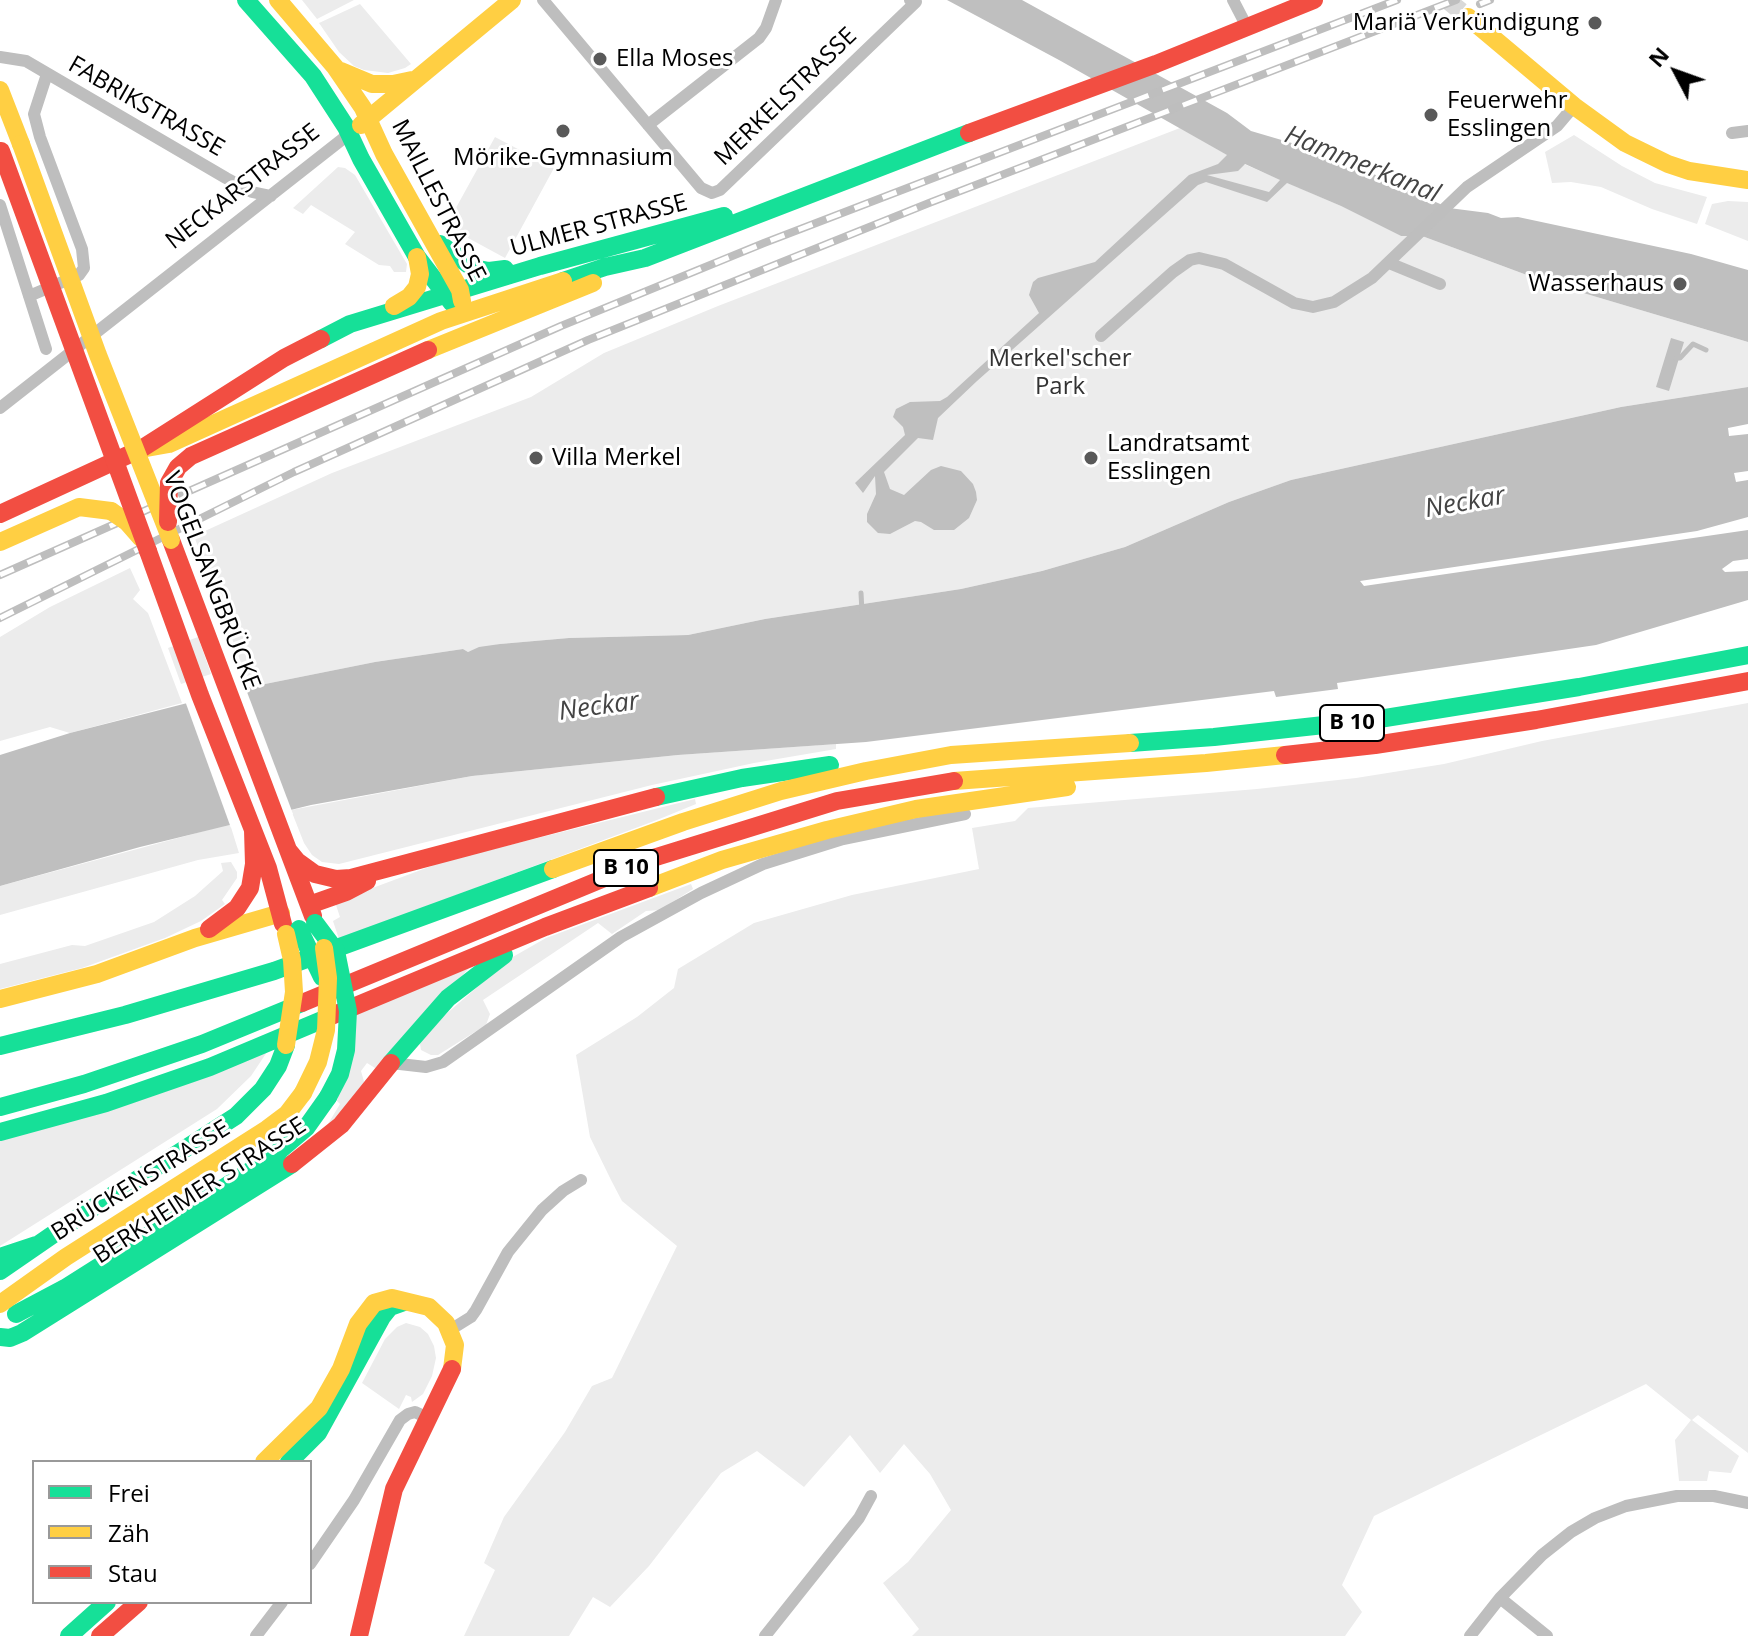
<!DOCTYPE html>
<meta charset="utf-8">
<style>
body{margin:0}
#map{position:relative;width:1748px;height:1636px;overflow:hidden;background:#fff;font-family:"Open Sans",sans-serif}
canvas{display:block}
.legend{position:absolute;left:32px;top:1460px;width:280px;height:144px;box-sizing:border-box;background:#fff;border:2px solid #999;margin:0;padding:10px 14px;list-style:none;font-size:24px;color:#000}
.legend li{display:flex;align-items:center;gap:16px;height:40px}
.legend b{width:40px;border:2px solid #999}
.north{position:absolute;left:1636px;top:32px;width:80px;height:80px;-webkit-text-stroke:6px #fff;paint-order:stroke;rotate:311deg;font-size:22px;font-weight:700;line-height:32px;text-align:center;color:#000}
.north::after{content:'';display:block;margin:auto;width:28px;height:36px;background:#000;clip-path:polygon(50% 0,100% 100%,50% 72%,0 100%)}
</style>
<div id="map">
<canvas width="1748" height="1636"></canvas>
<ul class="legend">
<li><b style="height:10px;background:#16e098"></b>Frei</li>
<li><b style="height:10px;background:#ffcf43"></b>Zäh</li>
<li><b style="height:10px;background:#f24e42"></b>Stau</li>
</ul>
<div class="north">N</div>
</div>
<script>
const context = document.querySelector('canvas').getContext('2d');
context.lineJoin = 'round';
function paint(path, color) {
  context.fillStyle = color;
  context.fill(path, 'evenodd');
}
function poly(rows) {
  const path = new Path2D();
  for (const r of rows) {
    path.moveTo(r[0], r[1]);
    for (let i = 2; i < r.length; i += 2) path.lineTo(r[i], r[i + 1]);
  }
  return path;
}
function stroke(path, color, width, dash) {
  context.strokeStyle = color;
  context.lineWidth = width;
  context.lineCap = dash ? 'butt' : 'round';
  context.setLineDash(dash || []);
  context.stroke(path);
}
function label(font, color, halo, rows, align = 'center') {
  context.font = font + ' "Open Sans",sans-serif';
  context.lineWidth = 6;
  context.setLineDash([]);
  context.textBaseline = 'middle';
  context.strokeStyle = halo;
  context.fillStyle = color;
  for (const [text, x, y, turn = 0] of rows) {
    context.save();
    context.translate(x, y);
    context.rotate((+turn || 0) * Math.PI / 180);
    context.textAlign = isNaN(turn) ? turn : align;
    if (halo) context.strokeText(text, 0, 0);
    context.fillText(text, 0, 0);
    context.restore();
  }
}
paint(poly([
 [302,0,354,0,317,19],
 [360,4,411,64,405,68,388,73,364,70,354,66,339,52,319,23],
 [1180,128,1244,164,1341,206,1401,236,1422,236,1543,281,1748,342,1748,387,1621,407,1291,480,1229,502,1125,547,1042,571,961,589,765,619,688,635,569,638,500,644,468,652,463,649,375,662,250,687,194,536,332,473,531,397,604,353,718,306],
 [1574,135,1622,166,1655,183,1707,197,1697,224,1652,209,1601,187,1571,182,1552,183,1545,152],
 [495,137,554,168,505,258,446,226],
 [338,167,345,168,355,175,407,264,406,272,394,272,390,266,379,265,345,244,355,232,311,205,303,214,293,208],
 [1728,201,1748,202,1748,241,1705,224,1712,204],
 [130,568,140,590,133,599,148,613,182,703,70,733,50,727,0,741,0,637,50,607],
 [198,637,211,674,181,684,168,648],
 [1748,703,1748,1453,1698,1415,1692,1420,1739,1456,1731,1473,1709,1471,1707,1481,1679,1481,1675,1440,1691,1420,1646,1384,1374,1516,1342,1585,1362,1612,1345,1636,912,1636,919,1629,883,1583,908,1562,951,1510,930,1474,904,1444,880,1473,850,1435,804,1487,757,1451,721,1473,649,1566,610,1607,593,1597,569,1636,464,1636,495,1570,484,1563,504,1517,565,1432,592,1386,612,1378,677,1246,622,1201,611,1180,590,1137,576,1055,637,1017,674,988,678,969,754,923,852,895,979,869,972,828,1015,821,1028,808,1257,789,1356,778,1444,764,1542,741],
 [836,744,836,749,754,763,652,785,339,864,322,862,312,855,304,843,291,810,472,776,678,755],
 [695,799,696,804,657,820,339,939,333,921,340,917,335,902,445,861],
 [230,824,239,853,198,860,0,915,0,886],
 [231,862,237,872,237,878,222,900,225,904,201,921,165,938,82,968,0,989,0,964,72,945,85,946,154,922,195,896,223,871,221,863],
 [691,884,693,889,660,910,646,911,612,934,598,923,483,1000,490,1014,486,1025,438,1055,431,1055,421,1050,420,1044,423,1034,511,958,546,938],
 [470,967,379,1068,375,1068,367,1063,361,1071,365,1085,325,1129,340,1104,337,1101,357,1014],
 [267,1052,251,1076,217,1109,0,1246,0,1139],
 [406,1323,420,1327,428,1334,434,1346,436,1358,432,1376,423,1394,412,1402,411,1397,406,1395,399,1409,362,1383,385,1339,397,1327]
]), '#ececec');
paint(poly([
 [947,0,1022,0,1227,113,1251,131,1302,146,1316,154,1338,158,1449,208,1488,213,1501,218,1518,217,1691,254,1748,270,1748,342,1543,281,1422,236,1401,236,1341,206,1287,183,1267,202,1206,182,1198,185,977,381,938,418,933,440,918,438,884,472,890,489,904,495,931,470,941,466,961,471,973,484,976,492,977,500,969,518,954,530,934,530,921,522,915,521,890,534,878,533,867,522,867,514,876,494,875,476,863,493,855,483,905,435,903,427,893,417,896,409,910,402,940,401,947,397,1039,313,1029,295,1033,282,1038,278,1095,262,1189,175,1218,164,1227,155,1059,60],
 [1245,164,1280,180,1269,192,1207,175,1238,171],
 [1671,338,1684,342,1669,391,1656,387],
 [1748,387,1748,424,1728,428,1729,436,1748,434,1748,471,1734,473,1736,482,1748,480,1748,517,1697,531,1360,581,1364,586,1748,530,1748,559,1733,561,1722,569,1725,572,1748,571,1748,600,1596,645,1337,683,1338,689,1276,697,1274,691,866,742,678,755,472,776,311,805,140,847,0,886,0,755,70,733,250,687,375,662,463,649,468,652,479,647,500,644,569,638,688,635,765,619,961,589,1042,571,1125,547,1229,502,1291,480,1621,407]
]), '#bfbfbf');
paint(poly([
 [244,684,293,814,231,828,184,698]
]), '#fff');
stroke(poly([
 [1676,358,1680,358,1693,344,1706,350],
 [861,593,862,612]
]), '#bfbfbf', 5);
stroke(poly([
 [1447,0,1468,17]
]), '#d9d9d9', 18, [18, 9]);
stroke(poly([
 [543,0,701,188,712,193,720,190,916,2,910,0],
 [1233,0,1247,27],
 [0,57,26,61,226,178,252,192,271,196],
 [648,125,759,38,766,28,776,0],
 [1732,133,1748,131],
 [0,205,46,349],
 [1389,263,1440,284],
 [29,296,79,275,84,268,82,249,40,137,34,114,47,74],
 [1101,336,1173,272,1190,260,1199,258,1224,264,1294,303,1313,307,1334,302,1372,278,1467,187,1557,126,1574,106],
 [0,408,349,134],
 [391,1063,426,1067,443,1062,621,937,701,893,763,864,843,839,965,814],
 [450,1330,471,1317,476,1310,508,1252,542,1210,563,1191,581,1180],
 [310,1564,354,1500,400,1420,408,1414,415,1412,428,1418],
 [1500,1598,1547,1636],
 [256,1636,282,1602],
 [765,1636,859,1518,871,1496],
 [1470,1636,1500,1598,1542,1555,1571,1532,1595,1518,1626,1506,1677,1496,1714,1496,1748,1503]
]), '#bebebe', 12);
stroke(poly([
 [246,0,313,76,346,127,361,159,417,257,452,303],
 [440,244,473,268,489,271,505,269],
 [563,281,605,267,645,258,969,133],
 [321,339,350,324,540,266,724,216],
 [1130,743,1214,737,1379,719,1579,687,1748,655],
 [656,797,742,778,830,765],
 [0,1046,125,1015,274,971,553,869],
 [391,1063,448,998,504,955],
 [0,1107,84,1084,202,1044,302,1003],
 [0,1132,106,1103,210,1067,329,1017],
 [0,1257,36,1245],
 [0,1271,74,1220,236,1116,263,1089,278,1066,286,1045],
 [16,1314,65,1288,272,1157,306,1128,328,1097],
 [0,1337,10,1338,22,1333,292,1164],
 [289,1462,318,1433,382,1317,390,1307,404,1302],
 [69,1636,107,1602]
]), '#16e098', 18);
stroke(poly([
 [278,0,335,67,363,108,384,154,460,290,462,301],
 [1468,17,1574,106,1625,143,1668,164,1689,171,1748,180],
 [341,71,372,84,393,84,412,80],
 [0,90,21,144],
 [361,125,512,0],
 [394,306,409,297,417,287,420,274,417,257],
 [428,350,593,283],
 [141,449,169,444,441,321,563,281],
 [0,542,79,507,111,511],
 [954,781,1206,763,1285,755],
 [553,869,683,822,781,791,866,771,951,755,1130,743],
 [649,888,722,860,827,830,916,809,1067,787],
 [0,999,97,974,195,938,281,913],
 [0,1304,66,1257,267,1129,287,1114,303,1093],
 [264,1462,319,1408,341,1369,358,1324,374,1303,392,1298,429,1307,446,1323,455,1345,452,1369]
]), '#ffcf43', 18);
stroke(poly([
 [969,133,1156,64,1314,0],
 [0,514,141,449,284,358,321,339],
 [171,540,313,916],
 [148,551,200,695,268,868,283,924],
 [1285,755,1375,745,1536,720,1748,681],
 [288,850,297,861,315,874,336,879,351,878,656,797],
 [309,905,346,892,367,881],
 [209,929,237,908,250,888,254,864,253,830],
 [302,1003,653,858,837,801,954,781],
 [329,1017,545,927,649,888],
 [292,1164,341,1125,391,1063],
 [100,1636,139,1602],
 [359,1636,394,1489,452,1369]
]), '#f24e42', 18);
const rail = poly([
 [1480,4,1490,0],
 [0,575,561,326,764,243,1397,0],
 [0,618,294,472,588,340,929,203,1456,0]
]);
stroke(rail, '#bebebe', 8);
stroke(rail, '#fff', 5, [15]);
stroke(poly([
 [315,923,336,951,348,1011,346,1050,340,1074,328,1097],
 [299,929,322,977]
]), '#16e098', 18);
stroke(poly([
 [21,144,98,355,171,540],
 [111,511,127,522,141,538],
 [286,934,292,960,294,992,286,1045],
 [303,1093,318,1062,326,1030,328,978,324,948]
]), '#ffcf43', 18);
stroke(poly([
 [1,151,148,551],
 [168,522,169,483,178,467,191,456,428,350]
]), '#f24e42', 18);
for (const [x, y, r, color] of [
 [1595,23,8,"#595959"],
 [600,59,8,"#595959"],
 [1431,115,8,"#595959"],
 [563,131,8,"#595959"],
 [1680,284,8,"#595959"],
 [536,458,8,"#595959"],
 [1091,458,8,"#595959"]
]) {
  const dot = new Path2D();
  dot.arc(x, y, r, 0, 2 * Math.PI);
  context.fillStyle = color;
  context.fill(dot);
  stroke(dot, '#fff', 3);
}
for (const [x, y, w] of [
 [1352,723,64],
 [626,868,64]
]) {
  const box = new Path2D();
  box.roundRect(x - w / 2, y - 18, w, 36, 6);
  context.fillStyle = '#fff';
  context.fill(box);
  stroke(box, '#000', 2);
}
label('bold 22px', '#000', null, [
 ["B 10",1352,723],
 ["B 10",626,868]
]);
label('24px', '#000', '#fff', [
 ["Mariä Verkündigung",1579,23,"right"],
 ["Ella Moses",616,59],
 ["Feuerwehr",1447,101],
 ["Esslingen",1447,129],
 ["Mörike-Gymnasium",563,158,"center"],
 ["Wasserhaus",1664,284,"right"],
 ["Landratsamt",1107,444],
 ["Esslingen",1107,472],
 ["Villa Merkel",552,458]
], 'left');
label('24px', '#000', '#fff', [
 ["MERKELSTRASSE",786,97,-44],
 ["FABRIKSTRASSE",146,107,30],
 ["NECKARSTRASSE",243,187,-38],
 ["MAILLESTRASSE",438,201,63],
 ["ULMER STRASSE",599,226,-15],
 ["VOGELSANGBRÜCKE",211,581,69],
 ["BRÜCKENSTRASSE",141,1181,-32],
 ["BERKHEIMER STRASSE",200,1191,-33]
]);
label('24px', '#333', '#fff', [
 ["Merkel'scher",1060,359],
 ["Park",1060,387]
]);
label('italic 26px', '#444', '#fff', [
 ["Hammerkanal",1362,165,22],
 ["Neckar",1465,503,-10],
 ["Neckar",599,707,-8]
]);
</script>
